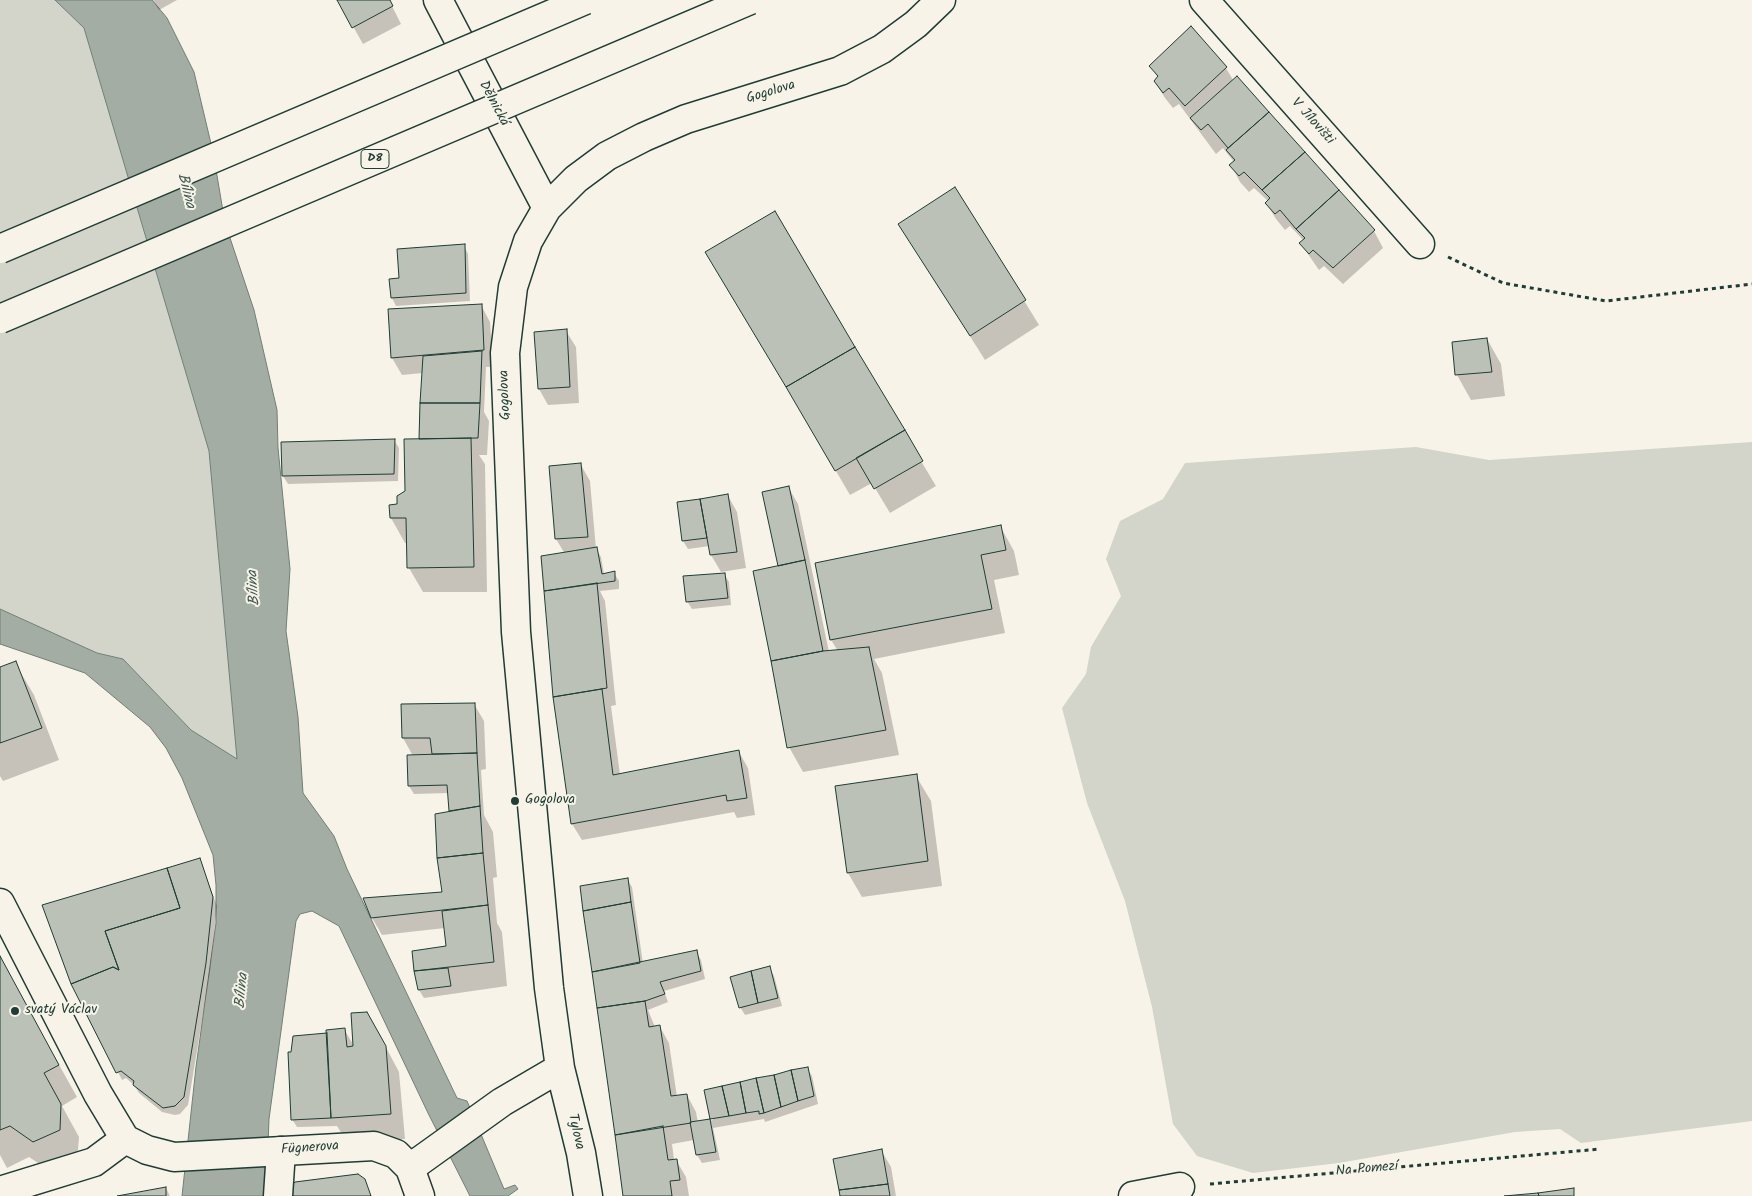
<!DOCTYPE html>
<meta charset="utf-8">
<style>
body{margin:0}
canvas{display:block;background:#f7f3e8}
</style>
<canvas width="1752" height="1196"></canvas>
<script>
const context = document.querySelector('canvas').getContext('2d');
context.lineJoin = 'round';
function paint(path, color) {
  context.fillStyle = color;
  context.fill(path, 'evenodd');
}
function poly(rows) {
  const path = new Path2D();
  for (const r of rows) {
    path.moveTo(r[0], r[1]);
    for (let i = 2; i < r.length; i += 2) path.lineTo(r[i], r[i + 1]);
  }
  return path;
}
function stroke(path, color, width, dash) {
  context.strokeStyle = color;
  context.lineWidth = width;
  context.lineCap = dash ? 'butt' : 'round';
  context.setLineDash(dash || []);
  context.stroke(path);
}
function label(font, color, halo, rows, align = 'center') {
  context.font = font + ' Kalam,sans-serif';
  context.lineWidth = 4;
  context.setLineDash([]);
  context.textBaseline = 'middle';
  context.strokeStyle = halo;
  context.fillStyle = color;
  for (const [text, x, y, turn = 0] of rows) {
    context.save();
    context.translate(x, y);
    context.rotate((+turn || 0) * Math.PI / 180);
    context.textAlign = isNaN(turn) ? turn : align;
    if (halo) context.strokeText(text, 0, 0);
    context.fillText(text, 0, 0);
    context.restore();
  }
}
paint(poly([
 [0,0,55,0,84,27,209,451,237,759,191,730,123,659,97,653,0,609],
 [1752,442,1752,1121,1581,1143,1560,1129,1515,1132,1339,1163,1253,1173,1197,1156,1173,1124,1152,1007,1125,901,1087,803,1062,708,1086,674,1091,647,1121,596,1106,559,1120,521,1163,499,1185,463,1416,447,1489,460]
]), '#d3d5ca');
const water = poly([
 [55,0,152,0,167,18,194,72,213,152,225,223,254,310,277,410,278,448,290,569,286,631,298,717,303,793,334,836,347,869,457,1098,467,1101,504,1189,515,1185,518,1189,508,1196,470,1196,428,1113,339,926,312,911,300,914,296,921,269,1119,266,1196,182,1196,196,1067,216,923,216,885,213,855,182,778,166,748,150,727,85,673,0,644,0,609,97,653,123,659,191,730,237,759,209,451,84,28,55,0]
]);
paint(water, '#a4ada3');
stroke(water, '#6f8077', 1);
paint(poly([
 [153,0,177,0,159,10],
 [338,0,389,0,401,24,363,44],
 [1151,67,1226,68,1233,80,1236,78,1374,231,1383,248,1343,284,1324,266,1319,270,1301,244,1304,241,1290,226,1285,230,1276,219,1266,203,1268,201,1254,188,1249,192,1240,182,1231,165,1234,162,1223,148,1216,154,1179,104,1173,108,1165,98,1155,82,1158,78],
 [955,188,1039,325,985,360,899,224],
 [464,246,468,254,470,301,396,306,392,298,400,279],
 [481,305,490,322,493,367,486,367,484,412,489,421,487,455,479,455,485,464,487,592,423,592,409,568,408,543,405,543,391,518,390,506,399,505,407,492,420,440,423,373,402,375,392,358],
 [566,331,576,347,579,403,548,405,539,389],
 [1487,339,1501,364,1505,396,1471,400,1457,375],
 [792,396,921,461,936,486,890,513,872,483,850,495],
 [394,440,399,448,398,481,288,484,283,476,283,443],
 [581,465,590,481,596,549,601,557,604,574,614,573,619,581,619,589,600,591,605,601,616,705,611,706,620,775,739,752,748,768,755,815,737,818,734,812,582,840,572,824,554,697,565,554,556,539,550,467],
 [788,487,798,504,829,652,838,651,831,640,817,564,1000,526,1014,551,1019,575,994,580,1005,633,874,659,882,673,899,755,803,772,789,747,780,567],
 [728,496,737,512,746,568,721,572,711,555,710,546,688,549,683,541,678,503],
 [724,574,729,582,731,605,692,609,687,601],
 [15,663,34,695,59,760,3,781,0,776,0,669],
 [474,704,484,721,486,769,481,770,484,815,493,832,497,877,493,878,497,923,502,932,507,986,424,998,419,990,415,970,447,947,445,928,382,935,372,918,443,893,450,812,449,793,414,794,409,786,408,756,413,756,403,738,402,706],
 [916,776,931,801,942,886,862,897,848,873],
 [200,860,217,906,210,972,188,1105,180,1114,175,1115,162,1112,139,1093,134,1085,126,1078,122,1080,118,1072],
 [627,879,632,887,643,964,696,952,701,960,705,979,664,991,668,1002,648,1010,655,1027,660,1027,669,1043,677,1097,687,1095,696,1112,698,1123,713,1120,706,1091,807,1068,812,1076,818,1104,765,1122,764,1119,713,1128,720,1160,702,1163,697,1155,694,1140,672,1144,674,1160,676,1160,686,1177,689,1196,624,1196],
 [0,959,77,1097,62,1106,79,1137,77,1162,53,1173,29,1157,7,1168,0,1155],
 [769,968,774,976,782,1006,745,1015,740,1007],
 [344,1029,354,1046,381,1038,399,1072,405,1139,347,1142,337,1126,297,1127,292,1119,328,1035],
 [881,1150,891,1167,896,1196,841,1196],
 [166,1188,170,1196,124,1196]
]), '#0003');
const building = poly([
 [337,0,390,0,393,6,352,28,337,0],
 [1191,26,1227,67,1185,106,1169,88,1163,93,1154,81,1158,76,1149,66,1191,26],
 [1237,76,1269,112,1228,148,1208,124,1201,130,1190,118,1237,76],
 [1269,112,1305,152,1262,190,1244,172,1239,176,1229,165,1235,160,1226,150,1269,112],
 [1305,152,1339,190,1296,229,1280,210,1275,214,1265,203,1270,198,1262,190,1305,152],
 [955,187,1026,300,970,336,898,224,955,187],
 [1339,190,1375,230,1333,268,1313,250,1309,254,1299,243,1305,238,1296,229,1339,190],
 [775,211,855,347,786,387,705,252,775,211],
 [465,244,466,293,391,298,389,279,399,278,397,249,465,244],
 [482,304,484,350,391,358,388,309,482,304],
 [567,329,570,387,538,389,534,332,567,329],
 [1487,338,1492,372,1455,375,1452,342,1487,338],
 [855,347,905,430,835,471,786,387,855,347],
 [482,351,480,403,420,403,423,356,482,351],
 [420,403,480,403,478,438,419,439,420,403],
 [905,430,923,461,874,489,856,458,905,430],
 [471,438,474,567,407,568,406,518,390,518,389,505,397,504,397,496,405,491,404,439,471,438],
 [395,439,394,474,282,476,281,442,395,439],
 [581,463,588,537,555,539,549,466,581,463],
 [789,486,805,560,778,566,762,492,789,486],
 [728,494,737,552,710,555,700,499,728,494],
 [700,499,707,538,682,541,677,502,700,499],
 [1001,525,1006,550,981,555,992,609,830,640,815,563,1001,525],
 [597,547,602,574,615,571,615,581,544,591,541,556,597,547],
 [805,560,823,651,771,661,753,571,805,560],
 [725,573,728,598,686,602,683,576,725,573],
 [597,583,607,688,553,697,544,591,597,583],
 [869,647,886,730,787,748,771,661,823,651,869,647],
 [16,661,42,728,0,743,0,667,16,661],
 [602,689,613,775,739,750,747,798,727,801,726,795,571,824,553,697,602,689],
 [475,703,477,753,432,754,430,738,402,738,401,704,475,703],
 [477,753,480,806,449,811,447,785,408,786,407,755,477,753],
 [917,774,928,861,847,873,835,786,917,774],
 [480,806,483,853,437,858,435,814,480,806],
 [483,853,488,905,371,918,363,898,442,892,437,858,483,853],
 [200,858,213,897,206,963,184,1097,175,1106,163,1108,133,1085,134,1081,121,1071,116,1073,71,984,113,967,119,970,105,931,180,908,167,868,200,858],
 [167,868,180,908,105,931,119,970,113,967,71,984,42,905,167,868],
 [628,878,631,902,583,911,580,886,628,878],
 [631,902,640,963,592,972,583,911,631,902],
 [488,905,494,962,414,971,412,951,446,946,442,911,488,905],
 [697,950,701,971,660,982,665,994,645,1001,597,1008,592,972,697,950],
 [0,956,59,1065,44,1073,61,1104,60,1130,33,1142,10,1126,0,1130,0,956],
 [770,966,778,998,758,1003,751,971,770,966],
 [448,968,451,986,418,990,414,971,448,968],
 [751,971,758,1003,739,1008,730,977,751,971],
 [645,1001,649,1027,660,1025,671,1096,687,1094,691,1123,615,1135,597,1008,645,1001],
 [367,1012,386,1046,391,1114,331,1118,326,1030,345,1028,347,1047,353,1046,351,1013,367,1012],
 [327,1033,331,1118,291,1120,288,1052,291,1052,293,1036,327,1033],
 [808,1067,814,1096,798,1101,791,1070,808,1067],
 [791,1070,798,1101,781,1107,774,1075,791,1070],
 [774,1075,781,1107,764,1113,756,1078,774,1075],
 [756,1078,764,1113,759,1114,759,1111,746,1113,740,1082,756,1078],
 [740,1082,746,1113,729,1116,722,1086,740,1082],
 [722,1086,729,1116,710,1119,704,1090,722,1086],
 [710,1119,716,1152,696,1155,690,1122,710,1119],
 [663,1126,668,1160,677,1159,680,1180,670,1181,672,1196,623,1196,615,1135,663,1126],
 [882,1149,888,1184,839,1190,833,1159,882,1149],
 [358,1174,365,1179,371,1196,289,1196,290,1187,295,1182,358,1174],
 [888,1184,890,1196,840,1196,839,1190,888,1184],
 [166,1187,166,1196,117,1196,166,1187],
 [1574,1188,1574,1196,1539,1196,1538,1193,1574,1188],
 [1538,1193,1539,1196,1504,1196,1538,1193]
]);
paint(building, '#bbc1b6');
stroke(building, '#1f3d34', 1);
const minor = poly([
 [438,0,547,208],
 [1204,0,1420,244],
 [410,1168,502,1102,560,1068],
 [0,1191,94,1162,125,1139],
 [278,1196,281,1151],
 [588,1196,581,1153,560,1068,549,988,516,632,505,353,513,287,528,241,547,208,576,179,607,156,644,137,686,119,840,71,882,49,916,24,941,0],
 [1133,1196,1180,1187]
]);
const secondary = poly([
 [0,903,98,1094,125,1139,147,1150,174,1157,374,1146,396,1154,410,1168,420,1196]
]);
stroke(minor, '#1f3d34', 31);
stroke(secondary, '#1f3d34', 31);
stroke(poly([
 [1448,257,1503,283,1606,301,1752,284],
 [1210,1184,1600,1149]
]), '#1f3d34', 3, [4, 4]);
stroke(minor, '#f7f3e8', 28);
stroke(secondary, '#f7f3e8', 28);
const motorwayBridge = poly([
 [0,249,585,0],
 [0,319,750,0]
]);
stroke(motorwayBridge, '#1f3d34', 31, []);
stroke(motorwayBridge, '#f7f3e8', 28);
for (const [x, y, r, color] of [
 [515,801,5,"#1f3d34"],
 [15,1011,5,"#1f3d34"]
]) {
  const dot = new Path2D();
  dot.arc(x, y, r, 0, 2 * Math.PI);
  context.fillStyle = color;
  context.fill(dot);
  stroke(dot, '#f7f3e8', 2);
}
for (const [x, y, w] of [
 [375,159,28]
]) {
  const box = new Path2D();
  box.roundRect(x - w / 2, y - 9.5, w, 19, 4);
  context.fillStyle = '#f7f3e8';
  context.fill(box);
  stroke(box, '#1f3d34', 1);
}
label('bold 12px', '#1f3d34', null, [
 ["D8",375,159]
]);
label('14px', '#1f3d34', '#f7f3e8', [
 ["Gogolova",771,93,-17],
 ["Dělnická",493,104,62],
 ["V Jílovišti",1312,122,48],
 ["Gogolova",506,395,-92],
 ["Tylova",575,1132,77],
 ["Fügnerova",310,1149,-4],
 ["Na Pomezí",1367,1170,-5]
]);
label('14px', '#1f3d34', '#f7f3e8', [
 ["Gogolova",525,801],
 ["svatý Václav",25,1011]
], 'left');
label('italic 15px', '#405950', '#f7f3e8', [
 ["Bílina",185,191,76],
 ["Bílina",255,588,-94],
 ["Bílina",243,991,-85]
]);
</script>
